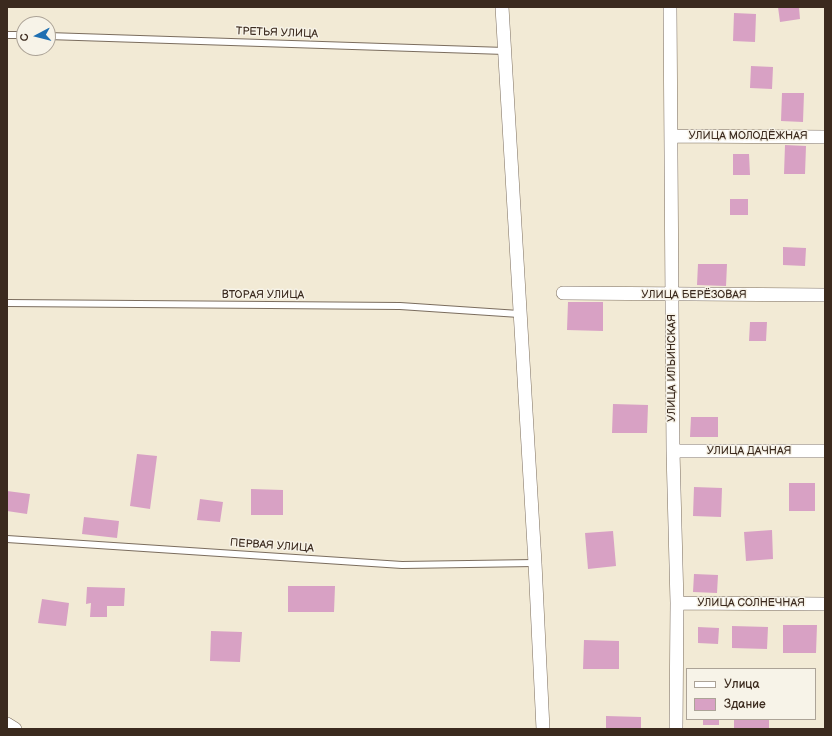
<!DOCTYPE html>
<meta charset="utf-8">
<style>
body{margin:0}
#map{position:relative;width:832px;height:736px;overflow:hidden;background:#f2ead5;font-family:"Balsamiq Sans",sans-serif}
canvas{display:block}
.frame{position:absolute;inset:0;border:8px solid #3b2a1e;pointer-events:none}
.legend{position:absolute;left:686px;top:668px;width:130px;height:52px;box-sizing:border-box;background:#f7f3e8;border:1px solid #aca397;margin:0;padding:5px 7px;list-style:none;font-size:12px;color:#3b2a1e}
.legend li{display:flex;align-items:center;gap:8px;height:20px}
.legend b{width:20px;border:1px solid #aca397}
.north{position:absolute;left:16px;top:16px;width:40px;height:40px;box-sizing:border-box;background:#f7f3e8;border:1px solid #aca397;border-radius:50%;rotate:263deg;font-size:11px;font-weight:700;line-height:16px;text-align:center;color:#3b2a1e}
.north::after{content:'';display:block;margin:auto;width:14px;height:18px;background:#1f6fb2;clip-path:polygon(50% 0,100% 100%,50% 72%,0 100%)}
</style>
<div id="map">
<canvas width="832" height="736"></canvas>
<div class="frame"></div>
<ul class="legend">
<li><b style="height:5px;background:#fff"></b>Улица</li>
<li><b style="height:11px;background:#d8a1c4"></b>Здание</li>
</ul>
<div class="north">С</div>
</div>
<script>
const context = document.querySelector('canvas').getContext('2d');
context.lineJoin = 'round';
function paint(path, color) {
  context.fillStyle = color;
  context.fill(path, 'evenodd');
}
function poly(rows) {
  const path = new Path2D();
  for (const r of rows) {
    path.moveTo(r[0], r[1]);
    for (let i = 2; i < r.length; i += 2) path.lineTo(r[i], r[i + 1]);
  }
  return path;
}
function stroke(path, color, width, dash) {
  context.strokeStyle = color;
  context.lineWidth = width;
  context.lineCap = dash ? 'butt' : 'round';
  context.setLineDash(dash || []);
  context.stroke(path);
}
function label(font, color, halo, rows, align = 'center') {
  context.font = font + ' "Balsamiq Sans",sans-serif';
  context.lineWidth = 3;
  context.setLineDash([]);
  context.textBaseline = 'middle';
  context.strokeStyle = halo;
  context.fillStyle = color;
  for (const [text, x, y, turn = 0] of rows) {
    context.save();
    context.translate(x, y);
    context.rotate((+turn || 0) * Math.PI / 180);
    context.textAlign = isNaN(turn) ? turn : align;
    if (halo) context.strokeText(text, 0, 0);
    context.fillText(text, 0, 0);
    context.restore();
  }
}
paint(poly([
 [778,7,799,7,800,19,780,22],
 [734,13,756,14,755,42,733,41],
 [751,66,773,67,772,89,750,88],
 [782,93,804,93,803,122,781,121],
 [785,145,806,146,805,174,784,174],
 [733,154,749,154,750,175,733,175],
 [730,199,748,199,748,215,730,215],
 [783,247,806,248,805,266,783,265],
 [698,264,727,264,726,286,697,285],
 [568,302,603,302,603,331,567,330],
 [750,322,767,322,766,341,749,341],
 [613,404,648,405,647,433,612,433],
 [691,417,718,417,718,437,690,437],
 [137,454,157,456,150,509,130,506],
 [789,483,815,483,815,511,789,511],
 [694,487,722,488,721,517,693,516],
 [251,489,283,490,283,515,251,515],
 [7,491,30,494,27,514,7,511],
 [200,499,223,502,220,522,197,520],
 [84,517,119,521,117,538,82,534],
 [772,530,773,559,746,561,744,532],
 [613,531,616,566,588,569,585,533],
 [694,574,718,575,717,593,693,592],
 [288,586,335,586,334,612,288,612],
 [87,587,125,588,124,606,107,606,107,617,90,617,91,603,86,604],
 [42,599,69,603,66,626,38,623],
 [783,625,817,625,816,653,783,653],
 [732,626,768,627,767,649,732,648],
 [698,627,719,628,718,644,698,643],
 [211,631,242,632,240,662,210,661],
 [584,640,619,641,619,669,583,669],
 [606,716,641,717,641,729,606,729],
 [703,719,719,719,719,725,703,725],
 [734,719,769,719,769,729,734,729]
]), '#d8a1c4');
const lane = poly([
 [7,35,24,35],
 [48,36,505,51],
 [7,303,400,306,519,314],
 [7,539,402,565,535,563]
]);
const street = poly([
 [502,7,535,563,543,729],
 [670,7,673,451,677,603,676,729],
 [672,136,825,137],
 [563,293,825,295],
 [673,451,825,451],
 [677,603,825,604],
 [7,724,15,729]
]);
stroke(lane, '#7b6d5e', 8);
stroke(street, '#7b6d5e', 14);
stroke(lane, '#fff', 6);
stroke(street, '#fff', 13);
label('11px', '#3b2a1e', '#f7f3e8', [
 ["ТРЕТЬЯ УЛИЦА",277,33,2],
 ["УЛИЦА МОЛОДЁЖНАЯ",748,136],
 ["ВТОРАЯ УЛИЦА",263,295],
 ["УЛИЦА БЕРЁЗОВАЯ",694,295],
 ["УЛИЦА ИЛЬИНСКАЯ",672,368,-90],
 ["УЛИЦА ДАЧНАЯ",749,451],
 ["ПЕРВАЯ УЛИЦА",272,546,4],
 ["УЛИЦА СОЛНЕЧНАЯ",751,603]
]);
</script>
